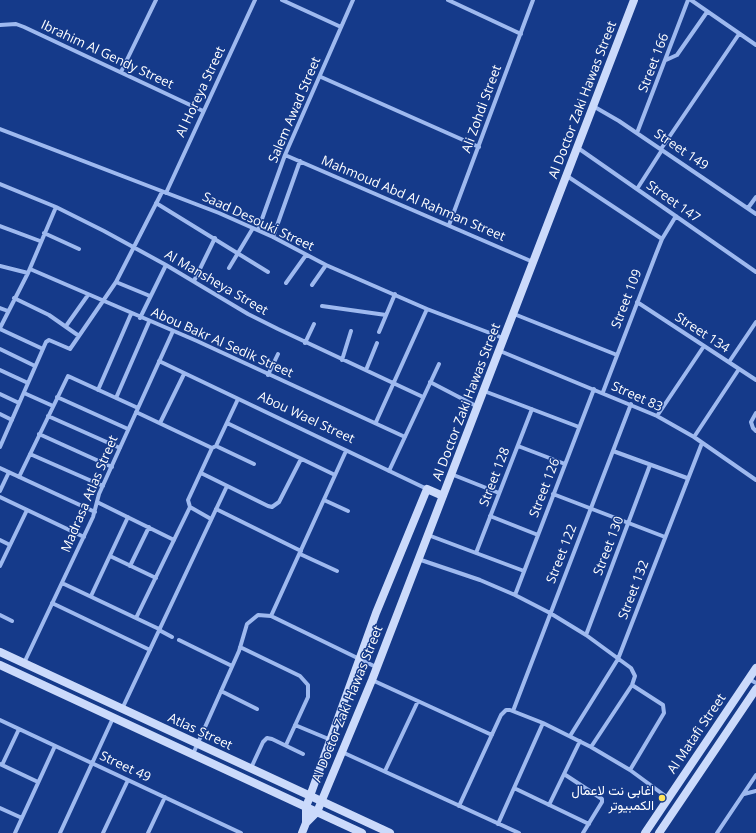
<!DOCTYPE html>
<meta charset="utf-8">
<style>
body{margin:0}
canvas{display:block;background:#153a8a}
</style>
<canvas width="756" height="833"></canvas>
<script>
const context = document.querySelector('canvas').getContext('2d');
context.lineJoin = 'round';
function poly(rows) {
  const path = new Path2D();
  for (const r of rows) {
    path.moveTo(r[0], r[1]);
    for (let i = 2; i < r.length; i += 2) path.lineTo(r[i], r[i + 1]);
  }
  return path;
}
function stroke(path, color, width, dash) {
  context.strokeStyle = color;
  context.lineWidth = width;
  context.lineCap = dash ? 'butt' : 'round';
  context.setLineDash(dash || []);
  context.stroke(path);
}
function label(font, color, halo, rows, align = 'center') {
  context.font = font + ' "Open Sans",Vazirmatn,sans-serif';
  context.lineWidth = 3;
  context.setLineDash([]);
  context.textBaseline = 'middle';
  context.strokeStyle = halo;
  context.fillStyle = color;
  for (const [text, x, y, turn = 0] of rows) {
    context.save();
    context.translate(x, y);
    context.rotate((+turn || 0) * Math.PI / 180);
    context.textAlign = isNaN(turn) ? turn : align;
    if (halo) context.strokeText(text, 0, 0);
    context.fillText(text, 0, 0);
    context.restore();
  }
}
stroke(poly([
 [282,0,341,27],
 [448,0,521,34],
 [691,0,756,45],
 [0,25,16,24,24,27,203,111],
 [666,60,677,55,707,12],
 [121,72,156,0],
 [321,77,479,147],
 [593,106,619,121,756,214],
 [0,129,219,213,273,237,326,265,427,309,503,338],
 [637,133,688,0],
 [578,148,756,272],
 [661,149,739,34],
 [285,155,533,262],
 [567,176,662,239],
 [0,184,56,207,104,231,166,265,248,314,278,329,423,397],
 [637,189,662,150],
 [166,193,255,0],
 [156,203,268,272],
 [748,208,756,197],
 [449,225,533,0],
 [0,226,40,241],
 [258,230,285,155,353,0],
 [44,233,79,249],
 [273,237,300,161],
 [0,266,28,273],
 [229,268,253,228],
 [30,269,197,341,405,437],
 [194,281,215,238],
 [116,282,150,296],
 [286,283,306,255],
 [312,285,326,265],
 [14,298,49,315,79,336],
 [637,302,756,380],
 [322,306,386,315],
 [0,308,8,311],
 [514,314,617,355],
 [140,318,166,265],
 [66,326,88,295],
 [0,328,28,273,56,207],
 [0,329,43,349],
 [379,332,395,294],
 [305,343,314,324],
 [0,349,35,366],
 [500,351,657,416,694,437,756,480],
 [342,360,351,331],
 [159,361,427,489],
 [729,362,756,322],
 [0,370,28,383],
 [366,370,377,343],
 [268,375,278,354],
 [430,382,478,407],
 [98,390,131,314],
 [484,391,579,427],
 [603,392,656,254,662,239,676,216],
 [24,393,53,406],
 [0,394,19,403],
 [57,397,128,429],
 [116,398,149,322],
 [136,412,212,448,216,446,238,399],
 [756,413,751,422,753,428,756,431],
 [0,414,12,420],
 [48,416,120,448],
 [657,416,704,346],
 [376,422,427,309],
 [160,423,184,374],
 [227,423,335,475],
 [39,434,112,467],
 [694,437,739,369],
 [216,446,254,464],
 [518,446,565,464],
 [0,447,46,342,49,340,70,349,116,282,162,192],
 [613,451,687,478],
 [30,454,103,486],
 [0,468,95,512],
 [389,471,439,364],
 [201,473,268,506,272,507,279,502,301,459],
 [451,474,499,493],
 [19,477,68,376,138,408],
 [0,491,9,472],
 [553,494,665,537],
 [0,497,84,537],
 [324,500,348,511],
 [97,502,174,540],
 [216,509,301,551],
 [490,516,538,535],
 [211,519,190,507,188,500,212,448],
 [428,535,524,571],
 [0,540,10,545],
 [476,553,532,409],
 [300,554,337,571],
 [110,556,156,578],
 [418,559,480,580,515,595,550,613,586,635,631,668,635,676,632,685,591,747],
 [0,566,27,510],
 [130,566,149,527],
 [62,583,159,629],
 [515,595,594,389],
 [91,596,128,517],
 [52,603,150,650],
 [0,615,12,621],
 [271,616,346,451],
 [136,618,190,507],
 [159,630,172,637],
 [586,635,650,465],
 [179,640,232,666],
 [240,647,300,676,308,685,308,697,286,745],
 [24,663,93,517,99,494,173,331],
 [749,679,756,683],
 [372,680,492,735],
 [221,691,257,709],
 [122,709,227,486],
 [513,711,631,404],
 [0,720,241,833],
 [295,725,331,740],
 [570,736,618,659,702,443],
 [342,752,519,833],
 [193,754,239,651,247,624,258,615,271,616,376,667],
 [0,764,38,782],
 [2,765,19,729],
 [251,768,263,742,267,738,272,739,303,754],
 [630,770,664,713,663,705,632,685],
 [385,771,418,701],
 [564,774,602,799,602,802,583,833],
 [514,788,589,824],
 [744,794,756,791],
 [549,805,580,741],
 [459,806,501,715,506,710,510,710,543,723,591,747,630,770,668,798],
 [0,808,22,818],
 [498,824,543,723],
 [15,833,55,746],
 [60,833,113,718],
 [103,833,128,780],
 [148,833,165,797],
 [717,833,756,775]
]), '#9eb9ef', 4);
stroke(poly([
 [0,652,390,833],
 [0,665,362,833],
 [306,823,317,812,372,680,634,0],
 [302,833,306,823,306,807,310,796,376,613,427,489,443,496],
 [645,833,756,668],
 [659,833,756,689]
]), '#cbdafb', 8);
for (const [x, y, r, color] of [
 [662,798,4,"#ffe45c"]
]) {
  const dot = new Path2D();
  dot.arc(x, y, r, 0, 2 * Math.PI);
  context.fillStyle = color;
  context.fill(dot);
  stroke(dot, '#153a8a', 1.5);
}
label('13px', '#fff', '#153a8a', [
 ["Ibrahim Al Gendy Street",107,55,25],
 ["Street 166",654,63,-69],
 ["Al Horeya Street",201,92,-65],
 ["Al Doctor Zaki Hawas Street",583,100,-69],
 ["Ali Zohdi Street",482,109,-70],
 ["Salem Awad Street",295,110,-67],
 ["Street 149",681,150,34],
 ["Mahmoud Abd Al Rahman Street",413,199,23],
 ["Street 147",673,202,35],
 ["Saad Desouki Street",258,222,25],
 ["Al Mansheya Street",216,283,30],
 ["Street 109",627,299,-69],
 ["Street 134",702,333,33],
 ["Abou Bakr Al Sedik Street",222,343,24],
 ["Street 83",637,397,24],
 ["Al Doctor Zaki Hawas Street",467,402,-69],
 ["Abou Wael Street",306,418,25],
 ["Street 128",495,477,-69],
 ["Street 126",545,488,-69],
 ["Madrasa Atlas Street",90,494,-67],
 ["Street 130",609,546,-69],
 ["Street 122",562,554,-69],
 ["Street 132",634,590,-69],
 ["Al Doctor Zaki Hawas Street",348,704,-68],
 ["Atlas Street",200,732,25],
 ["Al Matafi Street",697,734,-56],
 ["Street 49",125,767,25]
]);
label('13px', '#fff', '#153a8a', [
 ["اغابى نت لاعمال",654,791],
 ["الكمبيوتر",654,806]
], 'right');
</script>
